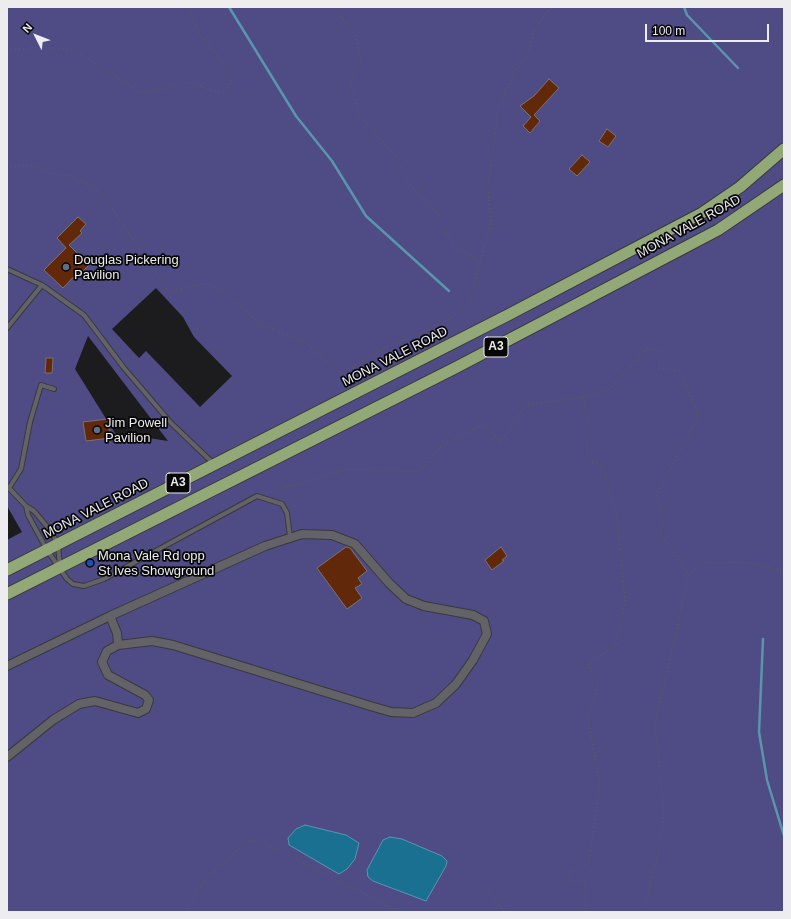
<!DOCTYPE html>
<style>
body{margin:0}
#map{position:relative;width:791px;height:919px;overflow:hidden;background:#1c1c1f;font-family:Helvetica,sans-serif}
canvas{display:block}
.frame{position:absolute;inset:0;border:8px solid #ededf0;pointer-events:none}
.north{position:absolute;left:16px;top:16px;width:40px;height:40px;-webkit-text-stroke:3px #070708;paint-order:stroke;rotate:312deg;font-size:11px;font-weight:700;line-height:16px;text-align:center;color:#ededf0}
.north::after{content:'';display:block;margin:auto;width:14px;height:18px;background:#ededf0;clip-path:polygon(50% 0,100% 100%,50% 72%,0 100%)}
.scale{position:absolute;left:645px;top:24px;width:124px;height:18px;box-sizing:border-box;border:2px solid #ededf0;border-top:0;padding-left:5px;font-size:12px;line-height:14px;white-space:nowrap;color:#ededf0;-webkit-text-stroke:3px #070708;paint-order:stroke}
</style>
<div id="map">
<canvas width="791" height="919"></canvas>
<div class="frame"></div>
<div class="north">N</div>
<div class="scale">100 m</div>
</div>
<script>
const context = document.querySelector('canvas').getContext('2d');
context.lineJoin = 'round';
function paint(path, color) {
  context.fillStyle = color;
  context.fill(path, 'evenodd');
}
function poly(rows) {
  const path = new Path2D();
  for (const r of rows) {
    path.moveTo(r[0], r[1]);
    for (let i = 2; i < r.length; i += 2) path.lineTo(r[i], r[i + 1]);
  }
  return path;
}
function stroke(path, color, width, dash) {
  context.strokeStyle = color;
  context.lineWidth = width;
  context.lineCap = dash ? 'butt' : 'round';
  context.setLineDash(dash || []);
  context.stroke(path);
}
function label(font, color, halo, rows, align = 'center') {
  context.font = font + ' Helvetica,sans-serif';
  context.lineWidth = 3.5;
  context.setLineDash([]);
  context.textBaseline = 'middle';
  context.strokeStyle = halo;
  context.fillStyle = color;
  for (const [text, x, y, turn = 0] of rows) {
    context.save();
    context.translate(x, y);
    context.rotate((+turn || 0) * Math.PI / 180);
    context.textAlign = isNaN(turn) ? turn : align;
    if (halo) context.strokeText(text, 0, 0);
    context.fillText(text, 0, 0);
    context.restore();
  }
}
paint(poly([
 [7,7,784,7,784,912,7,912,7,540,22,532,7,506],
 [156,288,183,317,194,337,232,376,200,407,146,351,139,358,112,329],
 [88,336,168,441,115,433,75,369]
]), '#4f4b84');
const water = poly([
 [305,825,346,835,359,843,355,859,347,869,339,874,289,845,288,838,296,829,305,825],
 [390,837,402,839,442,856,447,861,446,866,426,901,373,881,368,877,367,870,383,840,390,837]
]);
paint(water, '#1a7091');
stroke(water, '#5996ae', 1);
stroke(poly([
 [229,7,296,116,332,161,366,216,449,291],
 [684,7,687,15,738,68],
 [763,639,759,732,767,780,784,836]
]), '#5996ae', 2.5);
const building = poly([
 [549,79,559,88,534,115,540,121,530,133,523,126,531,117,520,106,534,96,549,79],
 [607,129,616,136,608,147,599,141,607,129],
 [582,155,590,162,577,176,569,169,582,155],
 [78,217,86,224,80,231,82,233,69,245,89,265,82,272,80,270,63,288,44,270,66,248,57,238,78,217],
 [46,358,53,358,52,373,45,373,46,358],
 [108,419,110,438,86,441,83,422,108,419],
 [346,547,350,548,367,571,358,578,362,584,355,588,362,598,347,609,317,568,346,547],
 [501,547,507,556,502,560,504,561,492,570,485,560,501,547]
]);
paint(building, '#62280a');
stroke(building, '#787371', 1);
const service = poly([
 [7,269,42,285,84,315,124,368,171,423,213,463],
 [7,328,42,285],
 [7,486,26,506,34,511,50,530,58,544,60,567],
 [9,488,21,469,30,422,41,385,54,389],
 [26,506,28,515,47,550,67,579,73,584,84,586,104,579,257,496,282,504,287,513,290,537]
]);
const minor = poly([
 [110,616,117,633,118,645],
 [7,666,110,616,265,546,302,534,332,535,355,544,389,583,406,599,424,606,473,615,484,621,487,634,473,660,456,684,436,703,413,713,391,712,367,705,173,645,152,641,118,645,107,651,102,662,108,675,145,695,149,700,146,709,138,713,95,701,79,704,53,720,7,757]
]);
const trunk = poly([
 [7,570,508,315,702,213,740,187,784,149],
 [7,594,455,368,718,230,784,185]
]);
stroke(service, '#39393c', 6);
stroke(minor, '#39393c', 10);
stroke(trunk, '#39393c', 13);
stroke(poly([
 [333,7,355,34,361,61,350,81,359,115,398,159,406,180,437,213,452,245,481,262],
 [7,50,41,47,74,50,141,93,193,82,207,89,226,93,233,76,200,34,188,7],
 [7,167,34,165,49,173,70,176,91,186,107,201,169,292,206,283,226,293,261,325,304,341,341,373,385,348,422,332,431,326,440,324,468,307,491,223,488,189,498,109,516,69,524,62,537,26,548,11,554,7],
 [582,397,609,390,648,348,661,352,658,368,680,371,699,416,656,496,665,518,660,532,689,575],
 [267,493,348,469,418,472,440,447,483,425,501,442,525,405,582,397,588,414,587,460,602,465,617,515,625,600,616,645,588,664,598,684,588,716,600,784,589,863,572,870,568,881,585,882,586,912],
 [485,889,505,912],
 [185,912,207,877,249,840,269,845,399,912],
 [644,912,659,847,664,813,655,725,689,575,701,563,739,562,760,565,781,571,784,574]
]), '#5b5b5e', 1.5, [1, 3]);
stroke(service, '#636367', 4);
stroke(minor, '#636367', 8);
stroke(trunk, '#92a876', 11);
for (const [x, y, r, color] of [
 [66,267,4,"#5c6f8a"],
 [97,430,4,"#5c6f8a"],
 [90,563,4,"#1a4fb4"]
]) {
  const dot = new Path2D();
  dot.arc(x, y, r, 0, 2 * Math.PI);
  context.fillStyle = color;
  context.fill(dot);
  stroke(dot, '#070708', 1.5);
}
for (const [x, y, w] of [
 [496,347,24],
 [178,483,24]
]) {
  const box = new Path2D();
  box.roundRect(x - w / 2, y - 10, w, 20, 3);
  context.fillStyle = '#070708';
  context.fill(box);
  stroke(box, '#ededf0', 1);
}
label('bold 12px', '#ededf0', null, [
 ["A3",496,347],
 ["A3",178,483]
]);
label('13px', '#ededf0', '#070708', [
 ["MONA VALE ROAD",689,227,-29],
 ["MONA VALE ROAD",395,357,-27],
 ["MONA VALE ROAD",96,509,-27]
]);
label('13px', '#ededf0', '#070708', [
 ["Douglas Pickering",74,260],
 ["Pavilion",74,275],
 ["Jim Powell",105,423],
 ["Pavilion",105,438],
 ["Mona Vale Rd opp",98,556],
 ["St Ives Showground",98,571]
], 'left');
</script>
